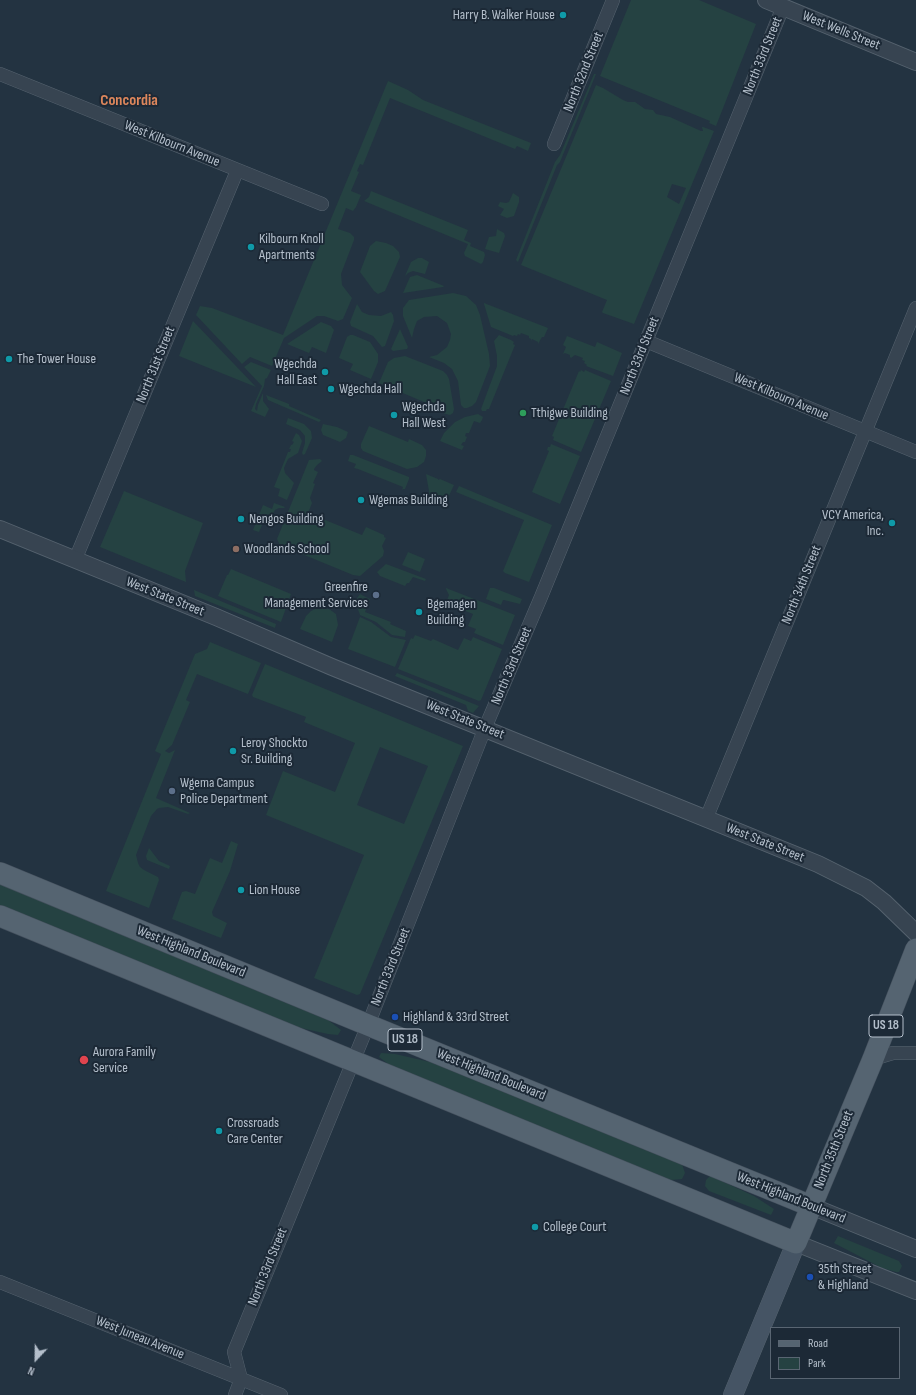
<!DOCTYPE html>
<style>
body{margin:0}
#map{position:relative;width:916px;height:1395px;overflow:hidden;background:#233341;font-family:"Sofia Sans Condensed",sans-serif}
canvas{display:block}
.legend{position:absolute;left:770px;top:1327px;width:130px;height:52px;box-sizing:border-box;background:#1c2936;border:1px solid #596572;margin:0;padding:5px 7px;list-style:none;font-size:12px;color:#b4bfcb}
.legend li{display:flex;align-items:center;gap:8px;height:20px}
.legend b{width:20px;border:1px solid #596572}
.north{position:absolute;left:16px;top:1339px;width:40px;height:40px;-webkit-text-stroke:3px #1c2936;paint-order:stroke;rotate:202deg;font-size:11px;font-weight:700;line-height:16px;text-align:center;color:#b4bfcb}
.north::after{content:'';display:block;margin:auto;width:14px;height:18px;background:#b4bfcb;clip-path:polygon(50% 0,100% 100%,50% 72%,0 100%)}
</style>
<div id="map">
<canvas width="916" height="1395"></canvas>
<ul class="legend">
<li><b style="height:5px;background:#556471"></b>Road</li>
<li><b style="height:11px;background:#254242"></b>Park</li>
</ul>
<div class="north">N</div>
</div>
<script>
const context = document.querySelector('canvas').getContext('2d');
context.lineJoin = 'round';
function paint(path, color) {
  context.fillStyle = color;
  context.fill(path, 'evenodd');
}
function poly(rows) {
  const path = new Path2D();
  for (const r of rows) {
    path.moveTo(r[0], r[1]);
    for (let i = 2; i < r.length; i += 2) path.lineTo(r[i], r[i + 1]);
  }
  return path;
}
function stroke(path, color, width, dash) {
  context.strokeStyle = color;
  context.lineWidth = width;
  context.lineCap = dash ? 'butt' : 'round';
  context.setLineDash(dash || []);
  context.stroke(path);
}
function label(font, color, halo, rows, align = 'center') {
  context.font = font + ' "Sofia Sans Condensed",sans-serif';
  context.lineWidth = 4;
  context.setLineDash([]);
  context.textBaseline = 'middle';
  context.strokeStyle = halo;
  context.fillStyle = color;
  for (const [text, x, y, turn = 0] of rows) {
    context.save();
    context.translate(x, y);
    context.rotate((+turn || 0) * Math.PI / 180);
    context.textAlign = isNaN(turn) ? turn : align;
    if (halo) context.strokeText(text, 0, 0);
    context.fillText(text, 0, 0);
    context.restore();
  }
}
paint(poly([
 [631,0,699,0,756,24,716,126,709,123,710,121,600,76],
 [594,74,596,74,560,162,557,165,518,262,516,260,555,162,560,155],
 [388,81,408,90,423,100,531,143,528,151,517,146,515,149,390,98,363,165,360,164,357,171,359,172,351,191,361,195,356,207,353,211,346,208,338,229,350,233,354,237,354,240,341,274,342,285,352,298,343,319,338,321,324,316,317,316,284,338,272,366,250,357,242,364,196,315,200,306,212,308,283,335],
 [596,85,603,88,623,100,628,102,635,102,645,109,653,110,656,114,670,117,701,131,703,131,702,127,703,127,714,131,634,324,603,313,602,312,607,300,521,265],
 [672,184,686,188,679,204,667,197],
 [371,191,468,230,464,240,471,243,470,246,484,252,485,255,483,262,481,264,465,256,464,253,468,244,364,201,369,197],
 [513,193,519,197,519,202,514,216,507,218,500,215,504,209,498,206,500,202,506,203,509,202],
 [497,229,504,233,505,236,499,253,485,249,489,237,496,236],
 [376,241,386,243,393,246,399,252,400,257,385,291,378,294,374,291,360,272,370,246],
 [418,258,422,258,429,262,425,274,413,271,408,273,405,276,411,262],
 [417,275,444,286,443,287,403,293,410,277],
 [453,293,466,296,476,305,480,315,489,354,490,366,476,402,472,406,467,408,464,408,461,405,458,381,452,369,444,363,429,357,437,355,447,347,450,340,451,334,447,323,437,316,424,317,417,321,414,329,412,338,403,316,403,308,409,300],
 [484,303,548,328,544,337,542,337,538,344,538,342,532,339,531,341,531,339,529,338,529,336,521,333,520,335,518,334,517,336,514,335,513,336,491,327,484,304],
 [357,304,362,312,369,315,381,316,391,312,393,315,394,321,385,346,382,347,373,336,351,326,350,322],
 [193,321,256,387,179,356],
 [321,322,331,326,334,330,326,353,312,347,309,353,287,344],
 [400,329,408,347,407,349,393,351,391,349],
 [350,335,353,335,370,342,378,354,378,362,371,379,350,370,353,364,339,358,347,337],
 [499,335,511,340,514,342,513,344,515,345,489,409,487,409,486,411,482,411,481,409,497,366,497,356,494,341],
 [567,336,595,347,597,342,622,353,613,376,586,366,587,365,584,363,585,361,582,360,583,358,575,355,571,358,570,357,570,355,565,353,563,354,566,347,563,345],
 [405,356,443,371,447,375,449,379,454,409,453,413,450,415,446,414,423,405,424,402,379,383,388,362,394,358],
 [251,362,271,370,267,378,265,379,264,386,256,404,255,409,257,411,258,405,263,393,263,401,269,409,265,417,251,411,262,386,244,367],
 [581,370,584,372,585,370,611,381,581,452,553,440,554,437,552,436,579,371,580,372],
 [266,395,289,404,289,406,321,420,319,422,268,400],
 [478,414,483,417,482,420,480,423,474,421,469,433,466,433,465,436,467,437,465,442,463,442,461,445,464,446,462,450,440,441,444,433,455,422,465,417],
 [288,418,304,424,311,431,312,438,305,454,303,455,302,453,305,443,305,436,300,430,286,424],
 [323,424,337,427,348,432,346,438,340,442,323,435,321,430],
 [369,426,408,442,409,439,422,445,426,450,426,456,424,462,417,467,407,469,363,451,361,448,361,444],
 [296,433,299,435,302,441,298,453,288,459,284,468,285,473,294,483,287,500,278,496,280,489,274,487,288,452,290,452,291,449,289,449,291,445,292,445,294,442,292,441],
 [551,444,580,456,560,504,532,492,549,451,547,450,548,447,550,447],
 [350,455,353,455,409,477,409,479,405,489,403,489,402,490,403,487,358,469,354,468,356,464,348,461],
 [320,459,322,461,317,465,314,469,314,470,318,472,313,483,315,484,310,498,312,503,308,513,362,535,366,527,384,535,384,537,386,538,382,546,384,551,383,556,360,576,353,575,280,545,277,539,309,460],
 [426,474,438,479,438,480,440,479,454,485,446,502,443,502,430,497],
 [459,486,552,525,529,582,505,573,503,571,524,520,456,492],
 [124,491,203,523,185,571,186,582,100,547],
 [274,503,285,507,284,508,279,508,275,510,271,517,273,521,265,518,259,532,253,530,263,505,272,509],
 [408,552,425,559,420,572,402,565],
 [386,564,426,579,425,581,413,577,409,583,407,583,405,586,380,576,377,572],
 [231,569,291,594,281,622,218,596,227,575,228,575],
 [446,588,515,615,503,645,474,633,476,629,468,626,473,614,446,603,449,595,446,589],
 [490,588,494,588,522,599,520,604,504,600,503,600,501,605,486,599],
 [194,590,276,624,275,628,195,596],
 [360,594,370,599,365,612,391,622,390,624,406,631,405,637,392,635,376,622,360,615,355,601],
 [317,608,329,609,336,614,338,625,332,642,300,629,306,616,311,611],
 [360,617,371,622,391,637,406,640,395,667,348,649],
 [415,635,431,641,433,639,458,650,464,638,471,641,473,637,502,649,481,700,479,701,398,669,411,638,413,639],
 [210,642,261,663,248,694,197,674,186,700,190,702,172,745,165,751,169,753,175,750,156,798,190,813,188,814,168,807,159,808,157,809,151,816,136,855,138,863,140,867,144,870,158,877,159,880,149,908,106,891,161,754,155,751,195,654,207,649],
 [265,664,463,746,360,994,357,995,314,978,364,855,266,815,283,771,335,792,355,743,304,722,306,717,253,697,252,695],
 [380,747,428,766,404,824,357,805],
 [397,673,479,706,473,713,468,711,466,705,395,676],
 [231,841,238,844,230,871,212,912,213,916,227,923,221,938,172,919,182,892,186,891,195,894,210,858,222,863],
 [149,848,159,861,170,866,169,869,147,860,146,856],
 [0,884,328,1020,341,1030,338,1035,328,1034,287,1025,0,907],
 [381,1053,395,1054,430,1062,455,1071,682,1164,685,1173,682,1179,671,1180,657,1177,395,1069,379,1057],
 [709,1177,713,1177,754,1196,774,1209,771,1215,709,1191,705,1186,706,1180],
 [838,1236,899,1261,902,1266,899,1272,896,1272,882,1268,834,1243]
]), '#254242');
const minor = poly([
 [0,74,322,204],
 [554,144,613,0],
 [646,341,916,452],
 [75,560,237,171],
 [706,819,916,308],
 [873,1059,893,1053,916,1053],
 [0,1282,281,1395],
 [235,1395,241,1379,234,1352,368,1025,485,728,541,597,783,7]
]);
const tertiary = poly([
 [766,0,916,62],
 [0,529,216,617,332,667,818,864,866,888,884,902,916,933],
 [811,1206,916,1249],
 [796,1243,916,1291]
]);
const secondary = poly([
 [733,1395,796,1243]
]);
const primary = poly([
 [0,873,368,1025,811,1206],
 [0,916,796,1243,873,1059,916,949]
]);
stroke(minor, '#55626e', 14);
stroke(tertiary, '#55626e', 18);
stroke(secondary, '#55626e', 20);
stroke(primary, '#44505d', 22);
stroke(minor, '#374451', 13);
stroke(tertiary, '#374451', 16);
stroke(secondary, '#455464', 19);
stroke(primary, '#556471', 21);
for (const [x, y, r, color] of [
 [563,15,4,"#0f9aa8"],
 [251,247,4,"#0f9aa8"],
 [9,359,4,"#0f9aa8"],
 [325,372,4,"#0f9aa8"],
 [331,389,4,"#0f9aa8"],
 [523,413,4,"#2e9e5b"],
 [394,415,4,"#0f9aa8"],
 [361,500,4,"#0f9aa8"],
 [241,519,4,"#0f9aa8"],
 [892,523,4,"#0f9aa8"],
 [236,549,4,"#8d6e63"],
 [376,595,4,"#5c6f8a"],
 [419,612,4,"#0f9aa8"],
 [233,751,4,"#0f9aa8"],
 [172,791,4,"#5c6f8a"],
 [241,890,4,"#0f9aa8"],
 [395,1017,4,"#1a4fb4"],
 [84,1060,5,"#e0444e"],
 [219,1131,4,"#0f9aa8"],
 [535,1227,4,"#0f9aa8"],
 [810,1277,4,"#1a4fb4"]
]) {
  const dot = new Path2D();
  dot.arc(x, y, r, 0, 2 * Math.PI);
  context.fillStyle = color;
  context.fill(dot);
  stroke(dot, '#1c2936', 1.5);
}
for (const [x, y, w] of [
 [886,1026,34],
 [405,1040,34]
]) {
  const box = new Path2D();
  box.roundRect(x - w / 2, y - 11, w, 22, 3);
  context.fillStyle = '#1c2936';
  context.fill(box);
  stroke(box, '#b4bfcb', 1);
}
label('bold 13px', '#b4bfcb', null, [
 ["US 18",886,1026],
 ["US 18",405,1040]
]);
label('14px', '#b4bfcb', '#1c2936', [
 ["Harry B. Walker House",555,15,"right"],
 ["Kilbourn Knoll",259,239],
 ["Apartments",259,255],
 ["The Tower House",17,359],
 ["Wgechda",317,364,"right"],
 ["Hall East",317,380,"right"],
 ["Wgechda Hall",339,389],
 ["Wgechda",402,407],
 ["Hall West",402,423],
 ["Tthigwe Building",531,413],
 ["Wgemas Building",369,500],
 ["VCY America,",884,515,"right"],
 ["Inc.",884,531,"right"],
 ["Nengos Building",249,519],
 ["Woodlands School",244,549],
 ["Greenfire",368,587,"right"],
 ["Management Services",368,603,"right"],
 ["Bgemagen",427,604],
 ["Building",427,620],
 ["Leroy Shockto",241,743],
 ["Sr. Building",241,759],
 ["Wgema Campus",180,783],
 ["Police Department",180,799],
 ["Lion House",249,890],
 ["Highland & 33rd Street",403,1017],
 ["Aurora Family",93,1052],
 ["Service",93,1068],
 ["Crossroads",227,1123],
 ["Care Center",227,1139],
 ["College Court",543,1227],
 ["35th Street",818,1269],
 ["& Highland",818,1285]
], 'left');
label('14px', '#b4bfcb', '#1c2936', [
 ["West Wells Street",841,31,22],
 ["North 33rd Street",763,56,-68],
 ["North 32nd Street",584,72,-68],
 ["West Kilbourn Avenue",172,144,22],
 ["North 33rd Street",640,356,-68],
 ["North 31st Street",156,365,-68],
 ["West Kilbourn Avenue",781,397,23],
 ["North 34th Street",802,585,-68],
 ["West State Street",165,597,22],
 ["North 33rd Street",512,666,-67],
 ["West State Street",465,720,22],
 ["West State Street",765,843,22],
 ["West Highland Boulevard",191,952,22],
 ["North 33rd Street",391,967,-68],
 ["West Highland Boulevard",491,1075,22],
 ["North 35th Street",834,1150,-68],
 ["West Highland Boulevard",791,1198,22],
 ["North 33rd Street",268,1267,-68],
 ["West Juneau Avenue",140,1338,22]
]);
label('bold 16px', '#de875c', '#1c2936', [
 ["Concordia",129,101]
]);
</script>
